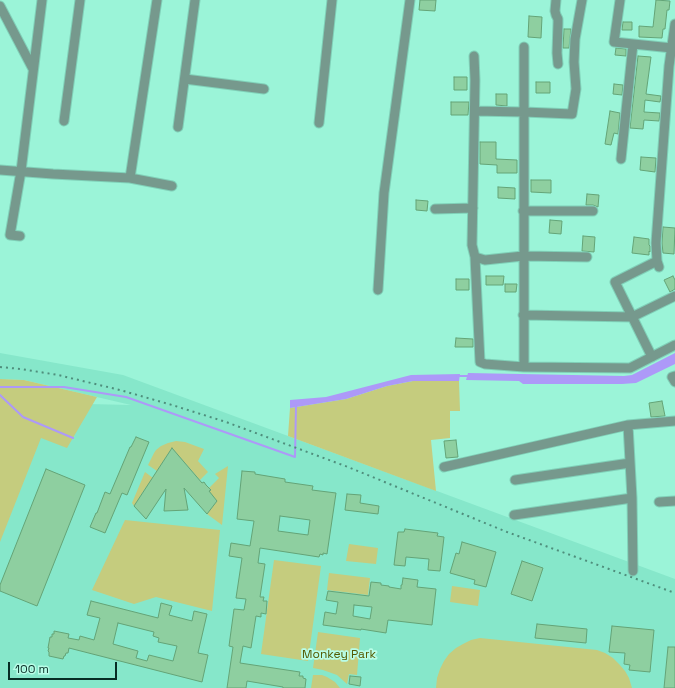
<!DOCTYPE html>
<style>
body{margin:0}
#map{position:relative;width:675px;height:688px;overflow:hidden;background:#9bf4d8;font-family:"Space Grotesk",sans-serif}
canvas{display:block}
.scale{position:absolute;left:8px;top:662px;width:109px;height:18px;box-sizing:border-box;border:2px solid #062d24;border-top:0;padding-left:5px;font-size:12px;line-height:14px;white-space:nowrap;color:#062d24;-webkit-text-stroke:3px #b8fde7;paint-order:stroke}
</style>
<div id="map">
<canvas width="675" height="688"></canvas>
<div class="scale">100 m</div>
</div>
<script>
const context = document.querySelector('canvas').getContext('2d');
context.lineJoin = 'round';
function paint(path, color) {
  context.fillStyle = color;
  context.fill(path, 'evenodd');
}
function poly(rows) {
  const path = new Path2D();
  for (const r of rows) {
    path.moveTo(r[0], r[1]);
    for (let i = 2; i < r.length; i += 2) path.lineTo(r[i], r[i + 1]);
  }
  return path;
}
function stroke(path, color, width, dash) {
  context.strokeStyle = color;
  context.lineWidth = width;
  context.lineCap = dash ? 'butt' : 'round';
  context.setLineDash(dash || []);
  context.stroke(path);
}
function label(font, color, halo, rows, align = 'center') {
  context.font = font + ' "Space Grotesk",sans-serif';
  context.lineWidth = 3.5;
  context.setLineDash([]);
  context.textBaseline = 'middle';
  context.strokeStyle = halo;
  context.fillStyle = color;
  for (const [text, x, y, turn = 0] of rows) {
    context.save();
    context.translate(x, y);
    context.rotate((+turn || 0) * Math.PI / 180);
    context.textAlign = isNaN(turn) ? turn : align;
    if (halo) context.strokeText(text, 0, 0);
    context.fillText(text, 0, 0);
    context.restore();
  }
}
paint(poly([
 [0,353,123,375,675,579,675,688,0,688,0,402,131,405,24,380,0,379]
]), '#86e7ca');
paint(poly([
 [0,379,24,380,97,397,67,448,41,438,0,542],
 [413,381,459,381,460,411,450,411,450,438,431,440,436,491,288,436,290,408,346,399,387,386],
 [176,441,185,442,204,449,198,461,208,472,200,480,172,448,157,471,148,465,154,453,156,450,161,446,168,443],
 [228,466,222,525,207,514,217,501,209,491,211,490,209,488,219,478,215,474],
 [145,472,153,478,147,486,151,490,146,487,134,506,132,503],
 [125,520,220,530,212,611,156,597,134,604,92,590],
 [349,544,378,548,376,564,346,561],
 [274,560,321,566,308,661,261,654],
 [329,573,370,578,368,595,327,590],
 [452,586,480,590,478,606,450,602],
 [318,632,360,638,357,675,349,674,347,684,337,675,323,670,313,668],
 [480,638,597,650,605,653,613,658,619,664,625,671,629,678,632,688,436,688,437,678,440,669,444,661,449,654,456,648,463,644,471,640],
 [313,675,322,675,327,677,335,682,340,688,311,688]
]), '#c5cc7e');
paint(poly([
 [675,353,675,364,636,383,622,384,523,384,519,381,466,380,468,373,624,376,632,375],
 [460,374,459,381,413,381,387,386,346,399,290,408,290,400,326,397,411,375]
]), '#ad99f8');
stroke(poly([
 [457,376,469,376],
 [0,387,64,387,126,397,295,457,296,405],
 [0,395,23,417,73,438]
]), '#ad99f8', 2);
const building = poly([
 [420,0,436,0,435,11,419,10,420,0],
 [656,0,670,1,669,10,667,10,665,29,663,29,662,38,639,37,639,26,653,27,656,0],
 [529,16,542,17,541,38,528,37,529,16],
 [623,22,632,22,632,30,622,30,623,22],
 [564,29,571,29,569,48,563,48,564,29],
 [616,48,626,49,626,56,615,55,616,48],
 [638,56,651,57,646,94,661,96,660,102,645,100,644,112,660,113,659,121,644,120,643,129,630,128,638,56],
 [454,77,467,77,467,90,454,90,454,77],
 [536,82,550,82,550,93,536,93,536,82],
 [614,84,623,85,622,95,613,94,614,84],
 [496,94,507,94,507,106,496,105,496,94],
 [451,102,469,102,468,115,451,115,451,102],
 [610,111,620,113,618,134,614,133,611,145,605,144,610,111],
 [480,142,496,142,496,159,517,160,517,173,497,173,497,165,480,164,480,142],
 [641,157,656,158,655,172,640,170,641,157],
 [531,180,551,180,551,193,531,192,531,180],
 [498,187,515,188,515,199,498,198,498,187],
 [587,194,599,195,598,207,593,205,586,205,587,194],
 [416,200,428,201,427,211,416,210,416,200],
 [550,220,562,221,561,234,549,233,550,220],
 [663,227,675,228,674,254,663,253,662,243,663,227],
 [583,236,595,237,594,252,582,251,583,236],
 [634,237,649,239,649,245,650,246,650,252,649,251,649,255,632,253,634,237],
 [486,276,504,276,503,285,486,285,486,276],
 [673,276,675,280,675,289,670,292,664,280,673,276],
 [456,279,469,279,469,290,456,290,456,279],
 [505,284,517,284,516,292,505,292,505,284],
 [456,338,473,339,473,347,455,347,456,338],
 [662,401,665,416,651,417,649,403,662,401],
 [136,437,149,442,127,495,122,493,105,533,90,527,96,513,97,513,105,492,110,494,130,447,131,447,136,437],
 [456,440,458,457,446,458,444,441,456,440],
 [172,448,202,483,204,482,206,485,211,490,209,491,217,501,207,514,184,488,188,510,164,511,166,489,146,519,134,506,172,448],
 [46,469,85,485,37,606,0,591,0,585,46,469],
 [242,471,255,472,255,474,285,479,285,482,313,486,312,490,336,493,327,554,323,553,323,555,320,554,319,557,260,548,258,563,265,564,260,597,264,597,263,601,267,601,266,614,261,613,261,617,256,616,251,648,243,646,240,663,300,672,299,676,303,676,303,678,306,679,305,688,283,688,283,687,247,681,246,688,227,688,233,647,229,646,234,609,244,610,246,599,236,598,242,558,229,556,231,543,250,546,254,521,237,519,242,471],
 [280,516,310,520,308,535,278,531,280,516],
 [347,494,361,495,360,503,379,506,378,514,345,510,347,494],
 [405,529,438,533,437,536,444,537,440,571,428,570,429,559,406,557,405,566,394,565,398,532,404,532,405,529],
 [462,542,496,552,486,587,474,584,475,580,450,573,456,553,459,554,462,542],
 [522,561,543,568,532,601,511,594,522,561],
 [403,578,418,580,417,587,436,589,432,625,388,620,386,633,361,629,361,630,323,625,325,612,336,614,338,602,326,600,328,591,369,596,371,582,381,583,381,585,389,586,389,587,401,589,401,585,402,585,403,578],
 [354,605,372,607,370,619,353,616,354,605],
 [91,601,158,618,161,603,172,606,169,615,192,621,194,611,207,614,198,653,208,655,202,682,69,648,68,653,66,653,65,656,64,656,63,659,49,656,49,652,48,651,49,648,48,648,50,637,52,637,52,634,54,634,54,631,69,634,68,638,79,640,80,636,94,640,100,618,87,615,91,601],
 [118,623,154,632,153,636,159,638,158,642,177,646,173,661,149,655,147,661,136,658,138,651,113,644,118,623],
 [537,624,587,629,586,643,535,638,537,624],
 [612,626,654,630,650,672,629,670,630,665,624,664,625,653,609,652,612,626],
 [668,647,675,647,675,688,664,688,668,647],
 [350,676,361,677,360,686,349,684,350,676]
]);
paint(building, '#8ecfa0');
stroke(building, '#64a477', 1);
const minor = poly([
 [556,0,555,11,556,15,558,19,558,23,557,53,558,64],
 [620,0,614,42,672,48],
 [0,6,33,69],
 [524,47,524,112,572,114,576,89,574,62,575,39,582,0],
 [474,56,475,80,472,245,475,257,480,362,485,364,524,367,630,368,675,345],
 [185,79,264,89],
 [475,111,524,112,524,367],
 [64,121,80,0],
 [319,123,332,0],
 [178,127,195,0],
 [621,159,633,44],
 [0,170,53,174,130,178,172,186],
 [130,178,157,0],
 [435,209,473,208],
 [523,211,593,211],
 [20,236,10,235,21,171,42,0],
 [475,257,485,260,523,256,587,257],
 [659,267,657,261,656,243,669,66,675,24],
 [378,290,384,193,410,0],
 [523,315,632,317,675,296],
 [652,357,615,282,657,261],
 [675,376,672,377,675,382],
 [628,425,632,498,633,571],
 [444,467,628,425,675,421],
 [515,480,630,463],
 [659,502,675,501],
 [514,515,632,498]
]);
stroke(minor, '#80d0b8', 11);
stroke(minor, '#76998d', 9);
stroke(poly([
 [0,367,21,369,58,375,120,390,172,405,226,422,348,467,507,532,675,593]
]), '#4f8e7c', 2, [2, 4]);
label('12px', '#545800', '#b8fde7', [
 ["Monkey Park",339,655]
]);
</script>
